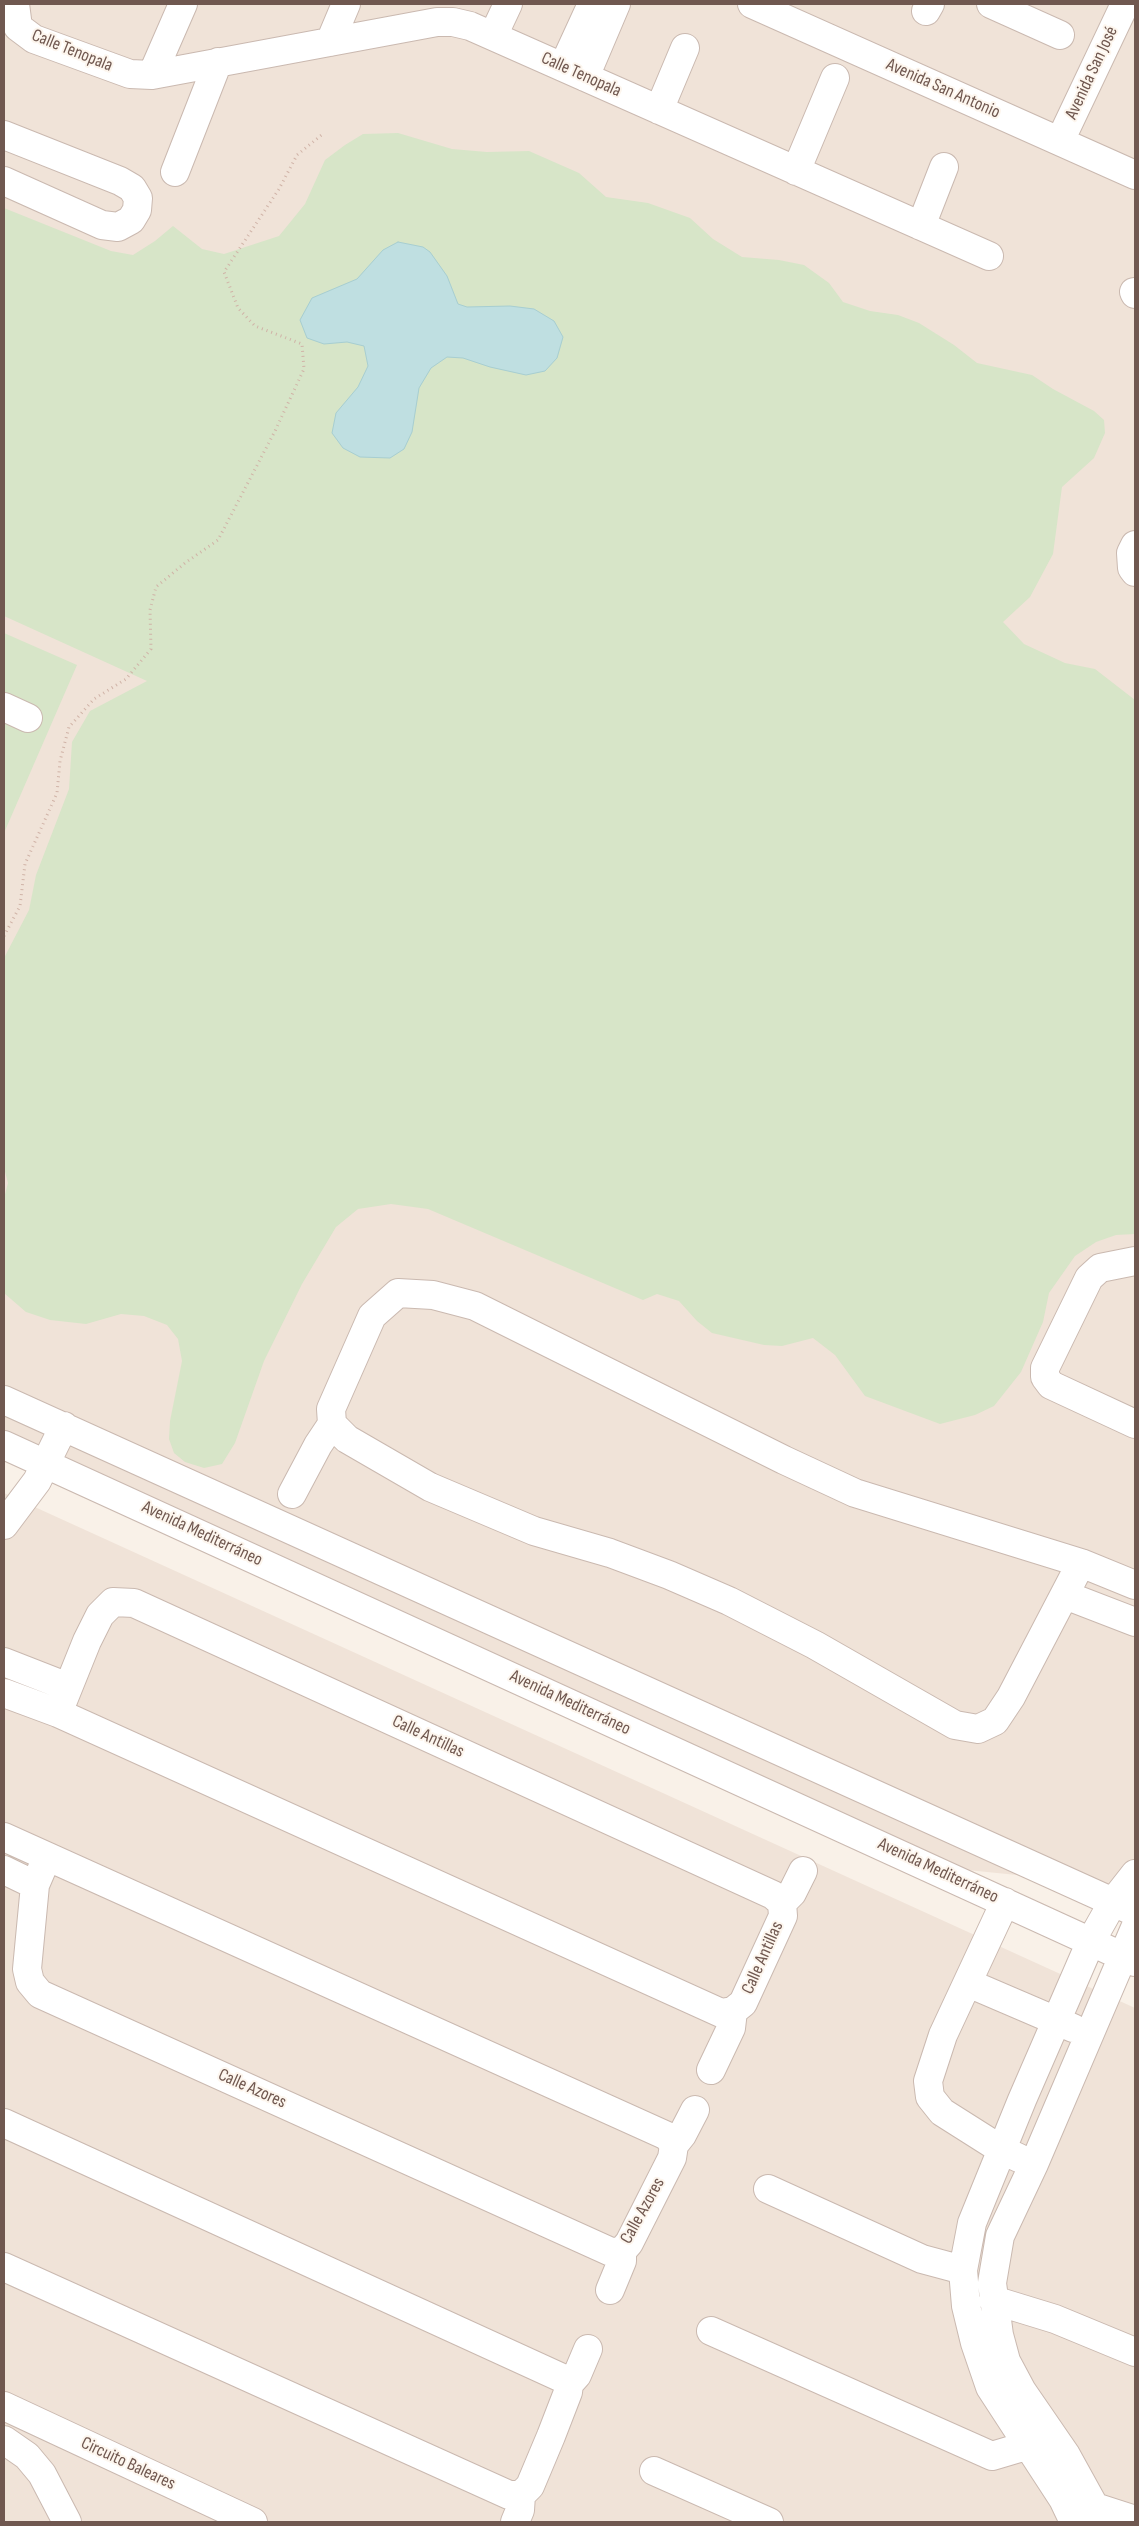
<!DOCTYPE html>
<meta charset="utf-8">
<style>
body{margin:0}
#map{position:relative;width:1139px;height:2526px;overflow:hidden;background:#f9f1e8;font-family:"Sofia Sans Condensed",sans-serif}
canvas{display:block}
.frame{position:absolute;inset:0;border:5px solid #705850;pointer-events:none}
</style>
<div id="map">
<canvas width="1139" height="2526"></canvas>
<div class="frame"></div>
</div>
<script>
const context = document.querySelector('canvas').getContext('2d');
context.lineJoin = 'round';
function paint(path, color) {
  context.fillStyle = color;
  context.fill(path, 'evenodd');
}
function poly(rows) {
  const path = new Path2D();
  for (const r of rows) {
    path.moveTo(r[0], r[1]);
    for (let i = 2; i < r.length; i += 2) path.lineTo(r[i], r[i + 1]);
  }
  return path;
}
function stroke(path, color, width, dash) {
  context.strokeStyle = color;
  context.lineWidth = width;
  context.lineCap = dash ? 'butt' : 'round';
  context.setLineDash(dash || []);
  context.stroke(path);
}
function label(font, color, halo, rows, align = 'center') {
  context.font = font + ' "Sofia Sans Condensed",sans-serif';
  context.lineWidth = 4;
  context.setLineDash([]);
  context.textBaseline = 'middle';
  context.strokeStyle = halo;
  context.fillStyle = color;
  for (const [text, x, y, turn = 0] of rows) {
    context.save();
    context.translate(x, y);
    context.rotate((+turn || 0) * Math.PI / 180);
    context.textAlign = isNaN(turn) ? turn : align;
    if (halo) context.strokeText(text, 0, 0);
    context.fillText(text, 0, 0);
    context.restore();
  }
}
paint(poly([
 [4,4,1135,4,1135,1905,1096,1883,888,1862,4,1452],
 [4,1493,1135,2008,1135,2522,4,2522]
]), '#f0e3d8');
paint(poly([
 [398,133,452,149,487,152,529,151,579,173,606,197,648,203,690,218,713,239,742,257,779,260,804,265,829,283,843,302,870,311,898,315,919,323,954,345,977,363,1032,375,1053,389,1094,411,1104,420,1105,433,1094,458,1062,487,1053,554,1030,597,1003,622,1024,644,1065,663,1095,669,1135,700,1135,1234,1116,1235,1096,1242,1075,1256,1049,1293,1043,1322,1021,1372,994,1406,975,1415,940,1424,865,1396,835,1355,813,1338,782,1346,764,1345,712,1333,697,1321,679,1301,657,1294,643,1300,428,1209,391,1204,358,1209,336,1227,302,1284,264,1361,235,1443,222,1464,204,1468,185,1462,174,1453,169,1439,170,1421,182,1361,178,1339,167,1325,144,1316,121,1314,86,1324,50,1320,26,1312,4,1293,4,1198,8,1183,4,1168,4,958,29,910,36,875,69,789,72,742,90,711,147,681,4,616,4,208,111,251,133,255,155,241,173,226,202,249,224,254,279,236,305,204,325,160,345,145,363,134],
 [4,633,77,665,4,833]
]), '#d7e5c8');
const water = poly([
 [398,242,423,247,430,252,447,276,458,304,467,307,510,306,534,309,554,321,563,337,557,358,545,371,526,375,490,367,463,358,447,357,431,368,419,388,412,432,404,449,390,458,360,457,343,448,332,433,336,413,358,387,368,366,364,346,347,342,324,344,307,338,300,320,312,298,357,279,383,250,398,242]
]);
paint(water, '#bfdfe1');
stroke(water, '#a7ced1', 1);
const minor = poly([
 [15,4,18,27,34,39,130,74,152,75,437,22,453,22,470,26,989,256],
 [752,4,1135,175],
 [991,4,1060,35],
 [926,11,930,4],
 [493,36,508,4],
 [330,42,346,4],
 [563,67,592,4],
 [152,75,183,4],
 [585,77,616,4],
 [659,110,685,48],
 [4,135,120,181,132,188,138,198,137,210,131,220,118,227,102,225,4,181],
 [1060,141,1125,4],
 [796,171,835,78],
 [175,172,218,62],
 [921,226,944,167],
 [1134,292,1135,294],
 [1135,545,1131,553,1132,568,1135,572],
 [4,707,28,718],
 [1135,1261,1100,1268,1089,1278,1045,1368,1045,1377,1051,1385,1135,1424],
 [4,1400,1135,1912],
 [4,1445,1135,1962],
 [292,1494,318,1445,332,1424],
 [4,1525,37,1481,64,1426],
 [1081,1563,1011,1697,995,1721,978,1729,955,1725,815,1645,729,1601,669,1575,610,1553,534,1531,430,1487,347,1439,332,1424,331,1409,372,1316,398,1293,433,1295,475,1306,784,1460,855,1493,1081,1563,1135,1585],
 [1065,1595,1135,1622],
 [4,1662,68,1687],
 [4,1693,58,1713,721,2013,733,2011,743,2003,783,1916,782,1903,773,1895,134,1603,113,1602,100,1615,87,1641,58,1713],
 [4,1837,667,2136,674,2145,672,2158,629,2243,622,2251,611,2252,40,1994,30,1982,27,1969,35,1885,47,1857],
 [4,1870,35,1885],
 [1005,1902,943,2035,928,2081,930,2097,942,2112,1002,2150,1019,2158],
 [782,1903,792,1893,803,1871],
 [968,1983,1073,2028],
 [711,2070,731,2028,733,2011],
 [4,2123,562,2378,569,2384],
 [674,2145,682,2135,695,2110],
 [768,2189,922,2259,963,2270],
 [4,2267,509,2495,521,2495],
 [610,2290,622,2261,622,2251],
 [993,2300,1055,2319,1135,2352],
 [711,2331,992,2456,1029,2445],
 [4,2406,253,2522],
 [4,2440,27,2456,42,2474,67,2522],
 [654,2471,769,2522],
 [1095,2507,1135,2520],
 [515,2522,520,2510,521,2495,530,2486,551,2436,568,2392,569,2384,577,2375,588,2349],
 [1074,2522,1063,2499,990,2387,975,2343,966,2306,963,2270,972,2223,1022,2100,1091,1941,1113,1902,1135,1874],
 [1103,2522,1066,2455,1022,2391,1006,2361,999,2335,992,2283,1000,2236,1034,2164,1135,1928]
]);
stroke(minor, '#cab9b0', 30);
stroke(poly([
 [4,936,20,906,25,864,57,793,60,761,69,727,94,699,126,679,151,649,150,610,156,587,185,563,218,540,275,431,304,369,302,344,255,326,238,308,224,272,279,189,297,155,324,133]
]), '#d0b3a7', 3, [1, 4]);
stroke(minor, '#fff', 28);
label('18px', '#705850', '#fdf6ee', [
 ["Calle Tenopala",72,51,22],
 ["Avenida San José",1092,73,-65],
 ["Calle Tenopala",581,75,24],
 ["Avenida San Antonio",943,89,24],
 ["Avenida Mediterráneo",202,1534,25],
 ["Avenida Mediterráneo",570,1703,25],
 ["Calle Antillas",428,1737,25],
 ["Avenida Mediterráneo",938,1871,25],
 ["Calle Antillas",763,1958,-66],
 ["Calle Azores",252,2089,24],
 ["Calle Azores",643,2211,-61],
 ["Circuito Baleares",128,2464,25]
]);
</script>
